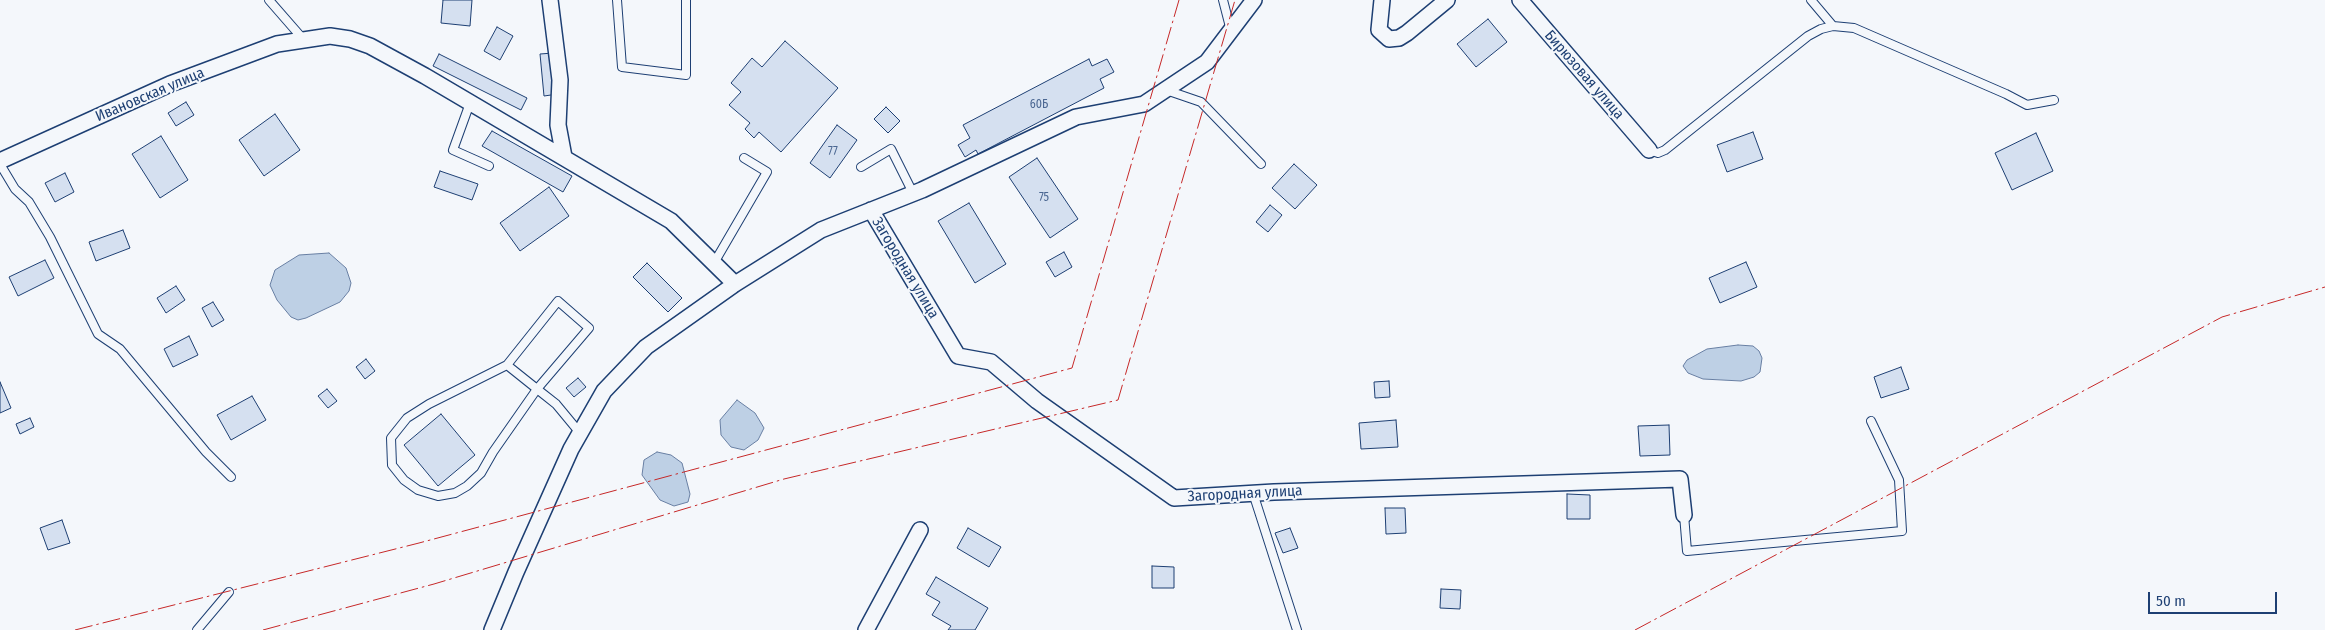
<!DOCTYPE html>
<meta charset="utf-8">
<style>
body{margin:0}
#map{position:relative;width:2325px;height:630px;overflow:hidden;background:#f4f7fb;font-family:"Fira Sans Condensed",sans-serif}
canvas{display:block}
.scale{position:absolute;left:2148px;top:592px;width:129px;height:22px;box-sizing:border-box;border:2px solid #1d3f73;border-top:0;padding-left:6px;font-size:15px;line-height:18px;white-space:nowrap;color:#1d3f73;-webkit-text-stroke:4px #f4f7fb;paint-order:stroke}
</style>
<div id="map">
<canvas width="2325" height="630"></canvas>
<div class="scale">50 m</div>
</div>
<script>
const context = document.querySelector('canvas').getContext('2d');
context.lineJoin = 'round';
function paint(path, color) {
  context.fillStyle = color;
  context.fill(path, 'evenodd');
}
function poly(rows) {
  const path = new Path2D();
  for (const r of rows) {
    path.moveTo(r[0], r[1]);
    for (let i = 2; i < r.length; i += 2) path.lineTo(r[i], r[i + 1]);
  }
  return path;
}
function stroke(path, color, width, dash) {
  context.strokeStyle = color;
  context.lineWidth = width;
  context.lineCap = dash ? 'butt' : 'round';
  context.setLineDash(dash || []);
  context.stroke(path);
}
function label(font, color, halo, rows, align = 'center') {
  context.font = font + ' "Fira Sans Condensed",sans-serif';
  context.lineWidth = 4;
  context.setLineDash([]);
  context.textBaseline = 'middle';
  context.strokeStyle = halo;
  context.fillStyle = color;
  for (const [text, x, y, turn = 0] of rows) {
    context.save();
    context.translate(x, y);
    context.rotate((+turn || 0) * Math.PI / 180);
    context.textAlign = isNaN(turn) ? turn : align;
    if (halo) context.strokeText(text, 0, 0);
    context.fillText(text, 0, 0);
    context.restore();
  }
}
const water = poly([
 [329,253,346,268,351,283,349,291,340,302,306,318,298,320,291,317,277,300,270,285,275,270,299,255,329,253],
 [1738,345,1753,346,1759,351,1762,358,1760,372,1754,377,1741,381,1703,379,1688,373,1683,366,1687,360,1707,349,1738,345],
 [737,400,755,413,764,428,758,440,744,450,731,447,721,435,720,420,737,400],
 [657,452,671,455,682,463,690,494,688,502,674,506,660,500,642,475,644,460,657,452]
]);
paint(water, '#bed0e5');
stroke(water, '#687fa3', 1);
const building = poly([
 [443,0,472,0,470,26,441,23,443,0],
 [1488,19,1507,42,1476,67,1457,44,1488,19],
 [497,27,513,36,500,60,484,51,497,27],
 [785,41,838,88,781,152,759,132,754,138,745,129,750,123,729,105,741,92,731,83,752,58,762,67,785,41],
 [553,53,558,94,544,96,540,54,553,53],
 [439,54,527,98,521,110,433,66,439,54],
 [1089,59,1092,66,1107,59,1114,72,1100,79,1104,88,978,154,976,150,965,157,958,145,970,138,963,125,1089,59],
 [186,102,194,115,176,126,168,113,186,102],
 [886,107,900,121,888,133,874,119,886,107],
 [275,114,300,150,264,176,239,140,275,114],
 [837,125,857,140,830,178,810,163,837,125],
 [492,131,572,176,563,192,482,146,492,131],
 [1753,132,1763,159,1727,172,1717,145,1753,132],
 [2036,133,2053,171,2012,190,1995,153,2036,133],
 [161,136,188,180,160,198,132,154,161,136],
 [1037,158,1078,219,1050,238,1009,177,1037,158],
 [1294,164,1317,185,1295,209,1272,188,1294,164],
 [440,171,478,184,472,200,434,187,440,171],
 [65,173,74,192,55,202,45,183,65,173],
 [549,187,569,216,520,251,500,223,549,187],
 [969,203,1006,264,975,283,938,221,969,203],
 [1270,205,1282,215,1268,232,1256,222,1270,205],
 [123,230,130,248,96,261,89,242,123,230],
 [1064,252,1072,267,1055,277,1046,262,1064,252],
 [45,260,54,278,18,296,9,277,45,260],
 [1746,262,1757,287,1720,303,1709,278,1746,262],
 [647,263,682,298,668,312,633,277,647,263],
 [176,286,185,300,166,313,157,298,176,286],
 [213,302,224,320,212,327,202,308,213,302],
 [189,336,198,355,173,367,164,349,189,336],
 [366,359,375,371,365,379,356,367,366,359],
 [1901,367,1909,389,1881,398,1874,377,1901,367],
 [578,378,586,387,574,397,566,388,578,378],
 [1389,381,1390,397,1375,398,1374,382,1389,381],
 [0,382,11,408,0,413,0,382],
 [327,389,337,401,328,408,318,396,327,389],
 [252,396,266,420,231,440,217,415,252,396],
 [441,414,475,455,438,486,404,445,441,414],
 [30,418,34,427,20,434,16,424,30,418],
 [1396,420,1398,447,1361,449,1359,423,1396,420],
 [1669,425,1670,455,1640,456,1638,426,1669,425],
 [1567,494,1590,495,1590,519,1567,519,1567,494],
 [1385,508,1405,508,1406,533,1386,534,1385,508],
 [62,520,70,543,48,550,40,528,62,520],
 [968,528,1001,547,989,567,957,548,968,528],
 [1290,528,1298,548,1283,553,1275,533,1290,528],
 [1152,566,1174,567,1174,588,1152,588,1152,566],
 [936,577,988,608,975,630,948,630,951,626,932,615,940,602,926,594,936,577],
 [1441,589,1461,590,1460,609,1440,608,1441,589]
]);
paint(building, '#d5e0f0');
stroke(building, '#1d3f73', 1);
const service = poly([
 [269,0,303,39],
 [617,0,622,67,686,75,686,0],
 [1223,0,1231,31],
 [1811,0,1833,26],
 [1166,90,1201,102,1261,164],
 [470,103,453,150,489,166],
 [1649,150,1658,153,1665,150,1808,36,1821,29,1833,26,1854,28,2006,94,2027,105,2054,100],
 [0,164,15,189,29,202,50,237,98,334,120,349,206,452,231,477],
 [861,167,891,149,913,193],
 [714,263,767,172,744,158],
 [507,365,558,301,589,328,537,389,493,452,481,473,467,486,455,493,438,496,418,490,404,480,392,465,391,438,407,418,429,404,507,365,537,389,556,404,580,433],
 [1253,493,1297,630],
 [1684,515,1687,551,1902,531,1899,480,1871,421],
 [197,630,229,592]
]);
const minor = poly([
 [550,0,560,80,558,125,564,157],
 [1382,0,1379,30,1389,39,1399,38,1407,33,1447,0],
 [1520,0,1649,150],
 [0,161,170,84,277,44,330,36,350,39,370,46,425,76,671,221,735,284],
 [871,210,958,356,991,362,1037,401,1174,498,1274,492,1680,479,1684,515],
 [492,630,516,572,571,449,604,391,646,347,735,284,821,230,922,190,1076,117,1144,104,1207,62,1254,0],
 [866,630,920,530]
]);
stroke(service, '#1d3f73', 10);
stroke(minor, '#1d3f73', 18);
stroke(service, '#f4f7fb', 8);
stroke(minor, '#f4f7fb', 15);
stroke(poly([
 [75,630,419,543,1072,368,1179,0],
 [263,630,434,584,784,479,1118,400,1235,0],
 [1635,630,2222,317,2325,287]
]), '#c62828', 1, [18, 4, 2.5, 4]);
label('12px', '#4b6792', null, [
 ["60Б",1039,105],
 ["77",833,152],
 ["75",1044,198]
]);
label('15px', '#1d3f73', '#f4f7fb', [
 ["Бирюзовая улица",1584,75,49],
 ["Ивановская улица",150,95,-23],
 ["Загородная улица",905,268,59],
 ["Загородная улица",1245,494,-3]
]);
</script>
